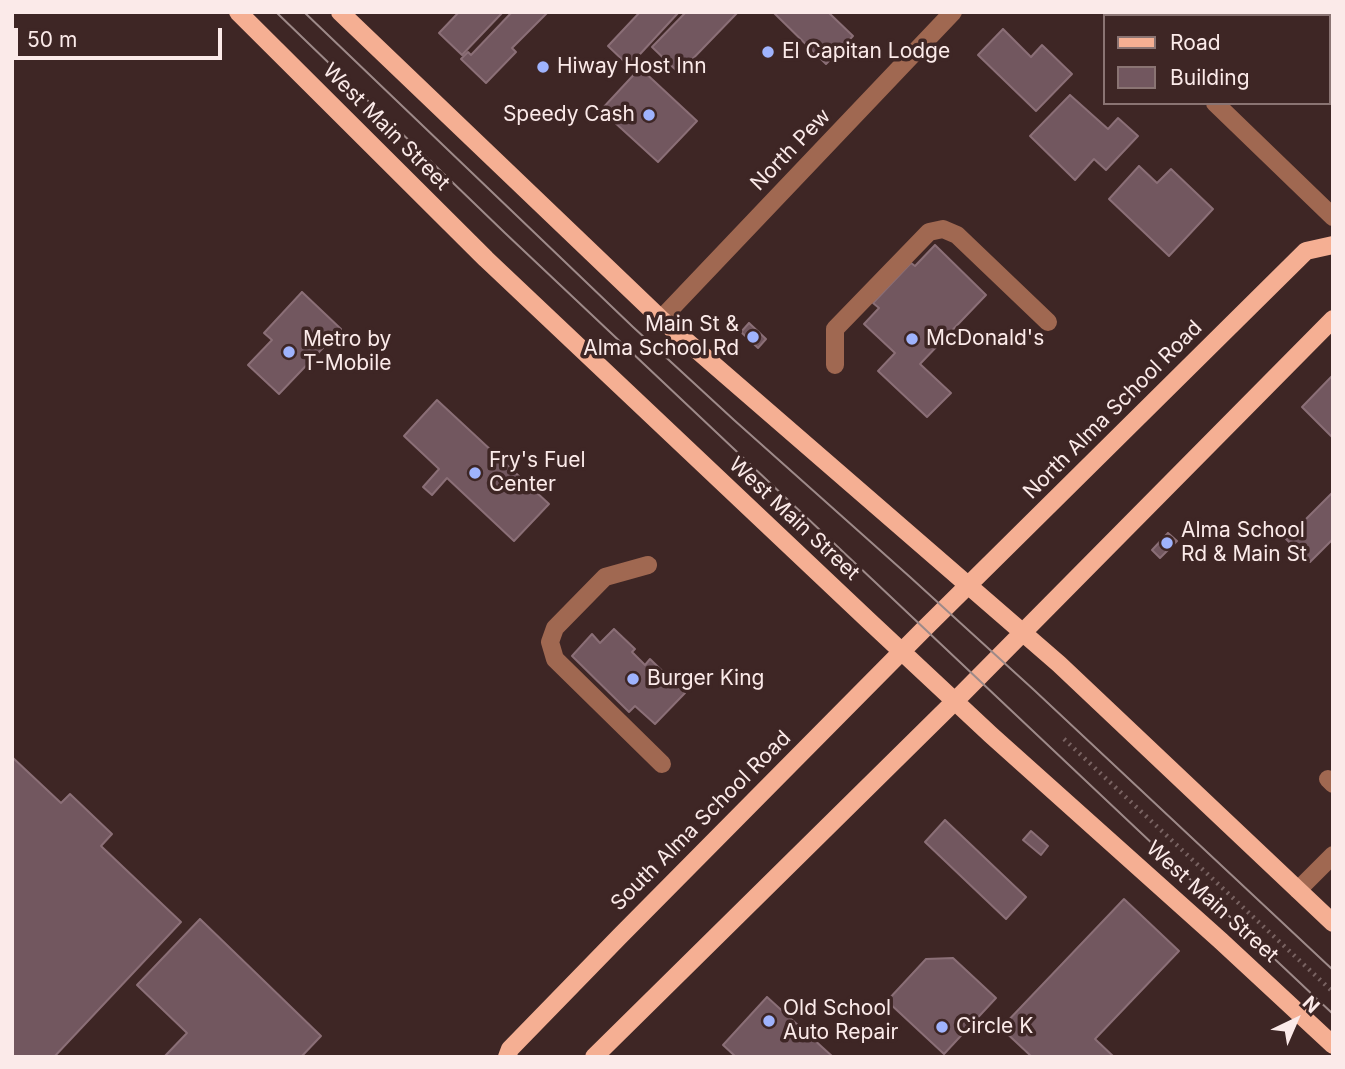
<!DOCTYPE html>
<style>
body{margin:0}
#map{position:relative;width:1345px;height:1069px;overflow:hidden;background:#3e2625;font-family:Inter,sans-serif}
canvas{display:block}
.frame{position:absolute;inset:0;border:14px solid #fbeae9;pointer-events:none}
.legend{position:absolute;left:1103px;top:14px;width:228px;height:91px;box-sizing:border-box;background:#3e2625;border:2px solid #8a7473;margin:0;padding:9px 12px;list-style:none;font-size:21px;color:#fbeae9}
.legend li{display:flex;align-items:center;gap:14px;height:35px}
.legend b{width:35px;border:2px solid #8a7473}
.north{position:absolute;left:1261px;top:985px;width:70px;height:70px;-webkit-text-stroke:5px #3e2625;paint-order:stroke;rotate:44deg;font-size:19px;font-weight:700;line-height:28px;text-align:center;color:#fbeae9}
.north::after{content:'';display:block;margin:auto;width:24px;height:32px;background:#fbeae9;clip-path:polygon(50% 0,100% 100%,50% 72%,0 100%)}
.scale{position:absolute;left:14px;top:28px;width:208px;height:32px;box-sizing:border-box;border:4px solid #fbeae9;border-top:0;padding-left:9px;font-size:21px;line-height:24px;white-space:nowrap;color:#fbeae9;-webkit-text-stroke:5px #3e2625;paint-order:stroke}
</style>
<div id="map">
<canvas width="1345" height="1069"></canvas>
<div class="frame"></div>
<ul class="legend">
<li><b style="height:9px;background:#f5af93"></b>Road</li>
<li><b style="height:19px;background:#72575f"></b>Building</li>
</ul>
<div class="north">N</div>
<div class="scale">50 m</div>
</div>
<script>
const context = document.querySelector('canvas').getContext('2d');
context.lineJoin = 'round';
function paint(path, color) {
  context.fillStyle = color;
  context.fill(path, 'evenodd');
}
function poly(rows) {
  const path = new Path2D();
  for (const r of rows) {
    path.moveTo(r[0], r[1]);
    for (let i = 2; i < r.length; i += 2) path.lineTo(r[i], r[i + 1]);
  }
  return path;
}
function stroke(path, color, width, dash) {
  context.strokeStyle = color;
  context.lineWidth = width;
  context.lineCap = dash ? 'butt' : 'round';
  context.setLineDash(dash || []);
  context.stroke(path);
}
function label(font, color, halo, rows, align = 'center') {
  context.font = font + ' Inter,sans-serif';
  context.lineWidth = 7;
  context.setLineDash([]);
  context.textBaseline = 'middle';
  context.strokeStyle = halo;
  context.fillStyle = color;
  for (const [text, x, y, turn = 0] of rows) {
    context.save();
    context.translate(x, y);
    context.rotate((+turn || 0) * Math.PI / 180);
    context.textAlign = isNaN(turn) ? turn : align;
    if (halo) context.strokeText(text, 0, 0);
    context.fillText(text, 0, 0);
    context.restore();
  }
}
const building = poly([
 [459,12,503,12,462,55,439,33,459,12],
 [512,12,548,12,512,48,516,52,486,83,461,59,468,52,471,55,512,12],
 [640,12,679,12,629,66,608,46,640,12],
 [686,12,738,12,679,73,652,47,686,12],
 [773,12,828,12,853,36,826,64,773,12],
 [1003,29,1031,57,1042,45,1072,74,1036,111,978,55,1003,29],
 [640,68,697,121,658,162,601,110,640,68],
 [1070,95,1108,129,1118,118,1138,136,1106,170,1094,159,1075,180,1030,136,1070,95],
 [1139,166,1157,183,1171,169,1213,209,1169,256,1109,199,1139,166],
 [935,245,986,295,920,364,951,393,927,417,878,371,895,353,864,324,879,308,873,303,911,263,915,266,935,245],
 [302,292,341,329,279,394,248,365,272,340,264,333,302,292],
 [749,323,766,339,758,348,741,332,749,323],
 [1333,375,1333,438,1302,407,1333,375],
 [437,400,549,504,514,541,447,478,432,495,423,487,439,469,404,436,437,400],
 [1333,492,1333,539,1310,562,1286,539,1333,492],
 [1168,533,1177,541,1160,558,1152,550,1168,533],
 [614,629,635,649,632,652,645,665,650,659,685,693,655,724,635,706,629,712,572,656,592,634,600,643,614,629],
 [12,757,61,803,70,794,112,834,101,846,181,922,54,1057,12,1057,12,757],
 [945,820,1026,897,1006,919,925,842,945,820],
 [1031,831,1048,846,1041,855,1023,840,1031,831],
 [1124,899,1179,951,1095,1039,1114,1057,1032,1057,1001,1028,1124,899],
 [200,919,321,1036,301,1057,164,1057,187,1033,137,985,200,919],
 [953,958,996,998,944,1054,887,1001,926,959,953,958],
 [767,997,833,1057,736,1057,723,1045,767,997]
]);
paint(building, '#72575f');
stroke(building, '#8b6f77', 2);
stroke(poly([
 [1064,739,1333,992]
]), '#796362', 4.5, [2, 5]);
stroke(poly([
 [1119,12,1123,16],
 [1215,103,1333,217],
 [661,319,953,12],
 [835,365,835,329,929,232,943,229,957,235,1048,322],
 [648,565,605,577,555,628,550,642,555,659,662,764],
 [1328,779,1333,784],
 [1298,890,1333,855]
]), '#a06851', 18);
stroke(poly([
 [238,12,486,259,868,620,991,735,1221,941,1333,1045],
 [340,12,661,319,1059,664,1333,923],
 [507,1057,510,1049,620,936,924,629,1306,251,1333,245],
 [594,1057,955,701,1333,319]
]), '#f5af93', 18);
stroke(poly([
 [276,12,505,233,1333,1014],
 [304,12,633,327,734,420,910,577,1034,690,1333,970]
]), '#9e8a89', 2);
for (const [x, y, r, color] of [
 [768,52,7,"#9fb3fd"],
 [543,67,7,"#9fb3fd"],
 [649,115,7,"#9fb3fd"],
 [753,337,7,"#9fb3fd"],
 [912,339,7,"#9fb3fd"],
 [289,352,7,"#9fb3fd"],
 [475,473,7,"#9fb3fd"],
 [1167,543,7,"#9fb3fd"],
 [633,679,7,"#9fb3fd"],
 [769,1021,7,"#9fb3fd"],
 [942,1027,7,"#9fb3fd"]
]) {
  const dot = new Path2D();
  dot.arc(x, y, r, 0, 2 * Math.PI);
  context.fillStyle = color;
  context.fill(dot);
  stroke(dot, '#3e2625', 2.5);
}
label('21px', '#fbeae9', '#3e2625', [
 ["El Capitan Lodge",782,52],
 ["Hiway Host Inn",557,67],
 ["Speedy Cash",635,115,"right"],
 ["Main St &",739,325,"right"],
 ["Alma School Rd",739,349,"right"],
 ["McDonald's",926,339],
 ["Metro by",303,340],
 ["T-Mobile",303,364],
 ["Fry's Fuel",489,461],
 ["Center",489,485],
 ["Alma School",1181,531],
 ["Rd & Main St",1181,555],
 ["Burger King",647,679],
 ["Old School",783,1009],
 ["Auto Repair",783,1033],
 ["Circle K",956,1027]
], 'left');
label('21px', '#fbeae9', '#3e2625', [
 ["West Main Street",386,127,45],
 ["North Pew",791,150,-46],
 ["North Alma School Road",1113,410,-45],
 ["West Main Street",794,519,43],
 ["South Alma School Road",701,821,-45],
 ["West Main Street",1212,902,42]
]);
</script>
